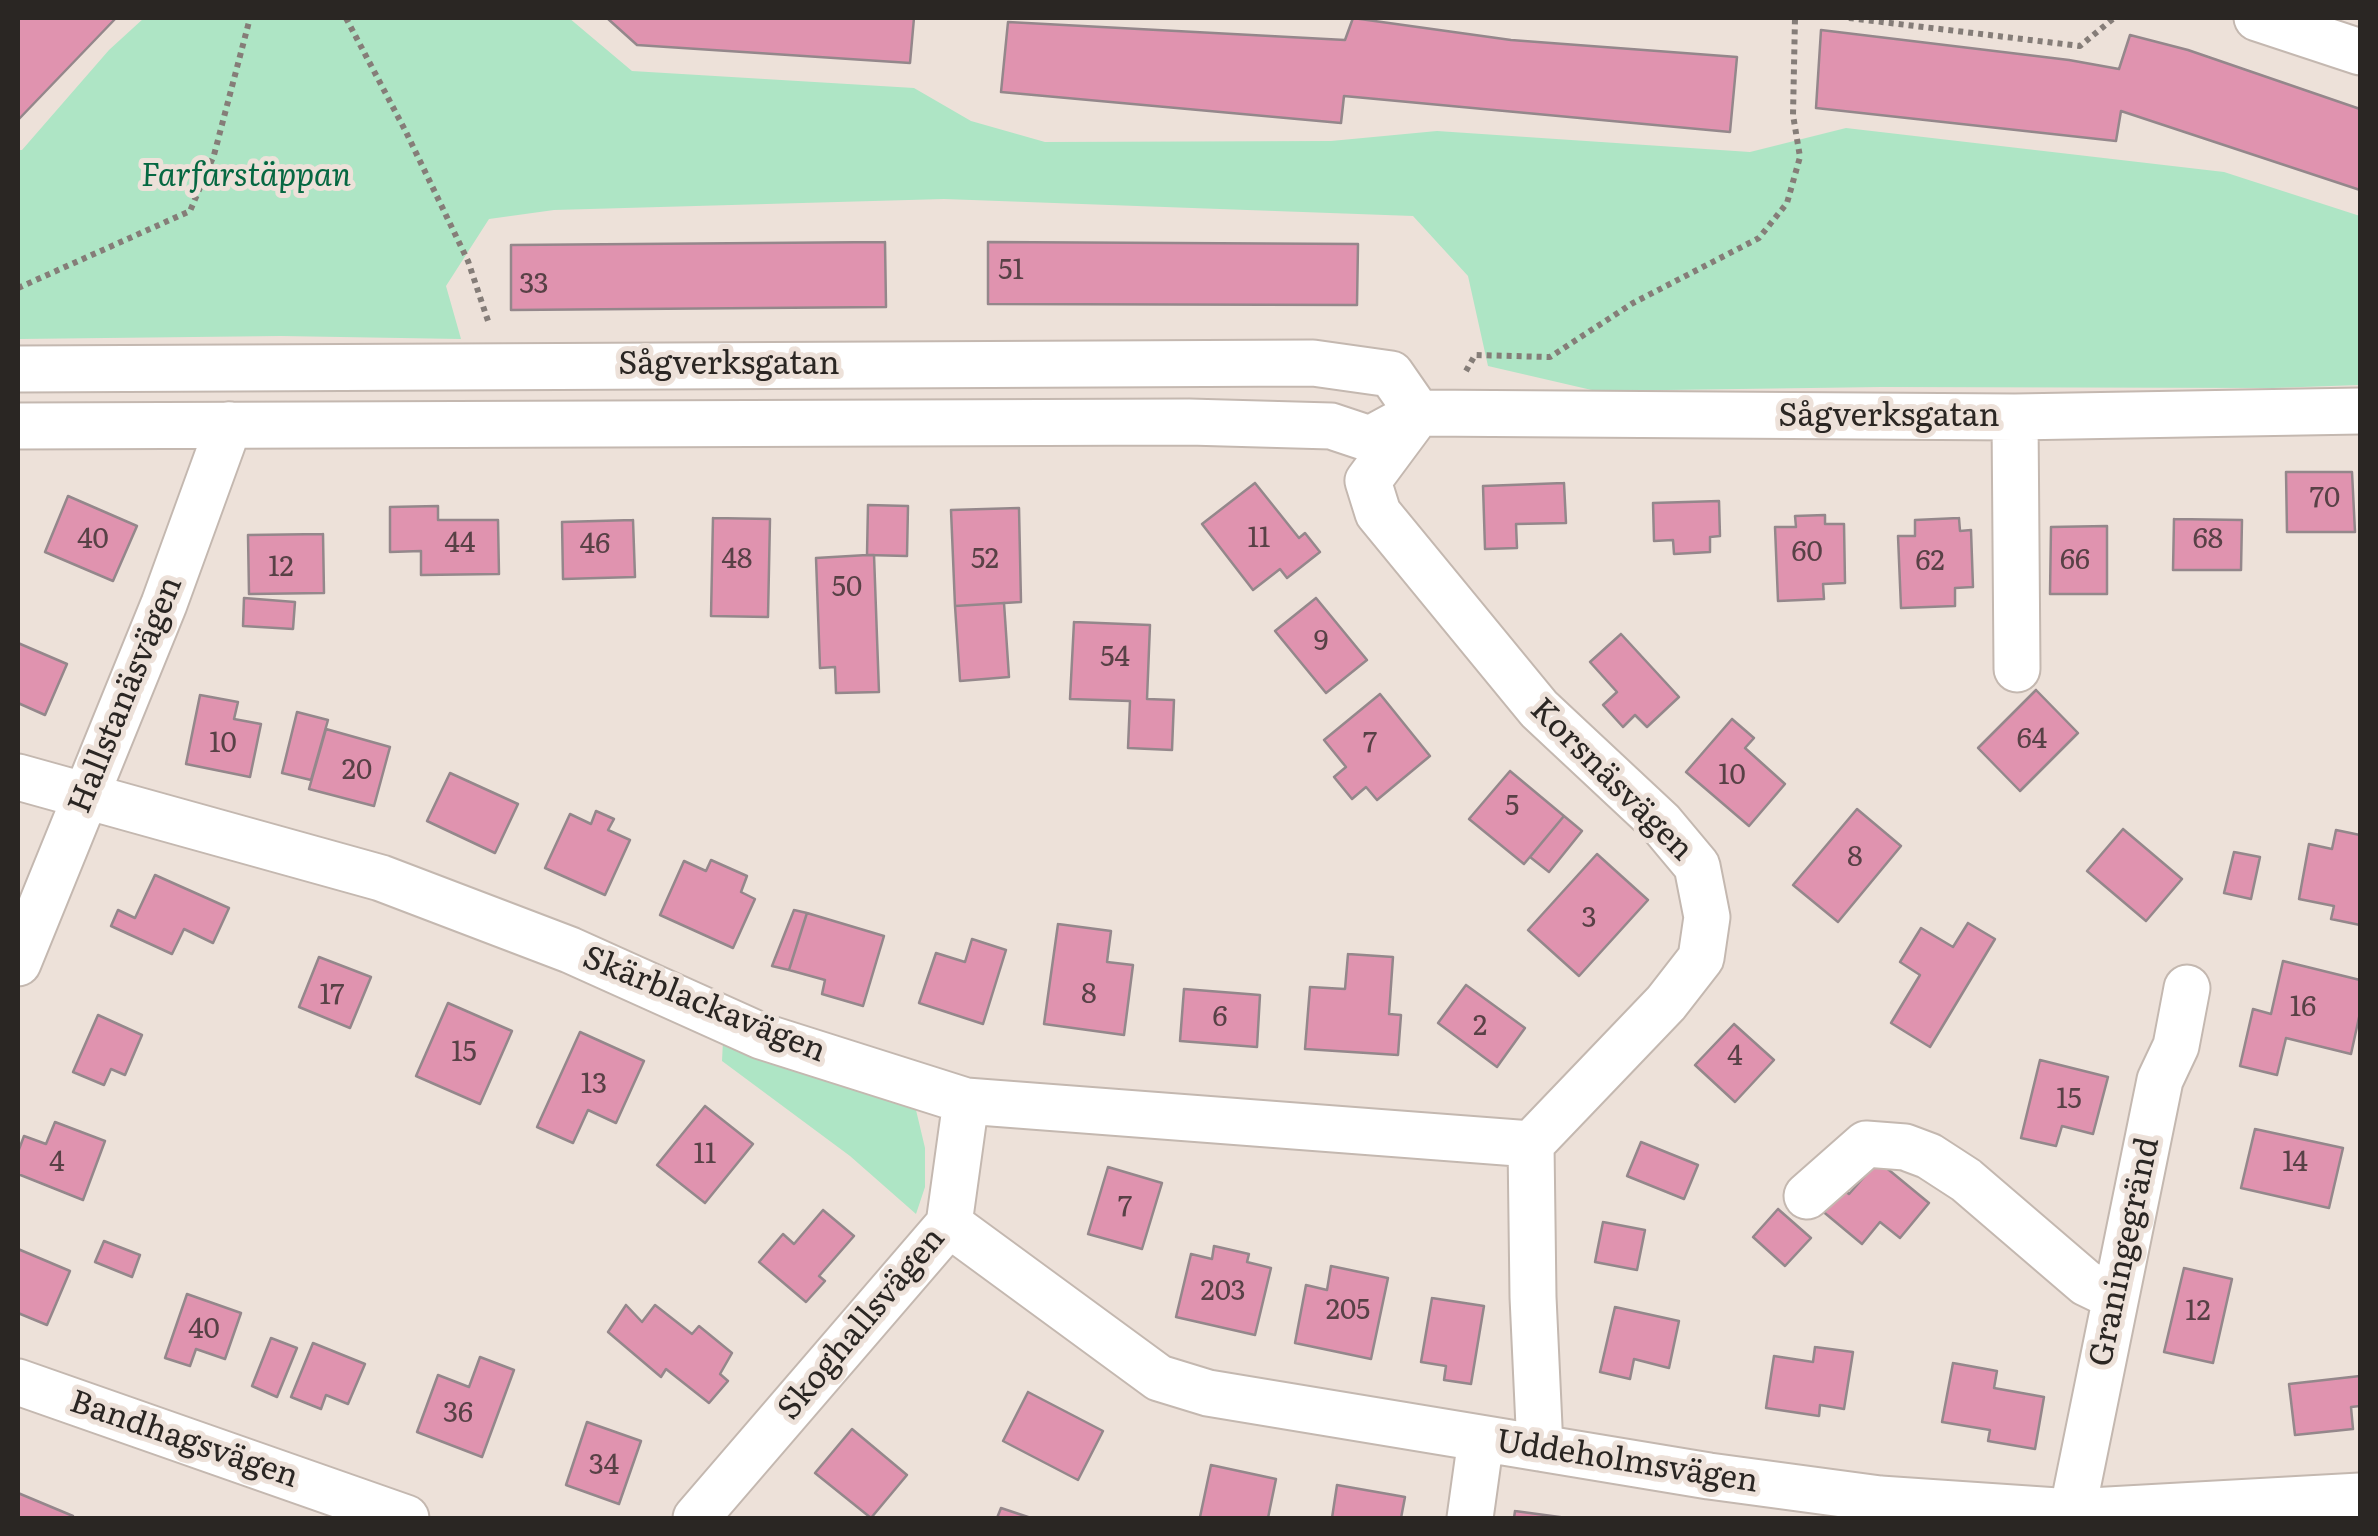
<!DOCTYPE html>
<meta charset="utf-8">
<style>
body{margin:0}
#map{position:relative;width:2378px;height:1536px;overflow:hidden;background:#ede1d9;font-family:Literata,serif}
canvas{display:block}
.frame{position:absolute;inset:0;border:20px solid #2a2623;pointer-events:none}
</style>
<div id="map">
<canvas width="2378" height="1536"></canvas>
<div class="frame"></div>
</div>
<script>
const context = document.querySelector('canvas').getContext('2d');
context.lineJoin = 'round';
function paint(path, color) {
  context.fillStyle = color;
  context.fill(path, 'evenodd');
}
function poly(rows) {
  const path = new Path2D();
  for (const r of rows) {
    path.moveTo(r[0], r[1]);
    for (let i = 2; i < r.length; i += 2) path.lineTo(r[i], r[i + 1]);
  }
  return path;
}
function stroke(path, color, width, dash) {
  context.strokeStyle = color;
  context.lineWidth = width;
  context.lineCap = dash ? 'butt' : 'round';
  context.setLineDash(dash || []);
  context.stroke(path);
}
function label(font, color, halo, rows, align = 'center') {
  context.font = font + ' Literata,serif';
  context.lineWidth = 10;
  context.setLineDash([]);
  context.textBaseline = 'middle';
  context.strokeStyle = halo;
  context.fillStyle = color;
  for (const [text, x, y, turn = 0] of rows) {
    context.save();
    context.translate(x, y);
    context.rotate((+turn || 0) * Math.PI / 180);
    context.textAlign = isNaN(turn) ? turn : align;
    if (halo) context.strokeText(text, 0, 0);
    context.fillText(text, 0, 0);
    context.restore();
  }
}
paint(poly([
 [144,18,569,18,632,71,914,88,971,121,1045,142,1331,141,1437,131,1750,152,1846,128,2224,172,2360,216,2360,385,2273,388,1881,387,1596,391,1488,366,1468,276,1413,216,944,199,554,210,489,219,446,286,461,339,281,336,18,339,18,150,22,150,109,50],
 [724,1022,912,1093,925,1148,925,1187,916,1214,850,1156,722,1061]
]), '#aee5c5');
const building = poly([
 [20,18,116,18,18,120,18,20,20,18],
 [607,18,914,18,910,63,637,45,607,18],
 [1353,18,1511,40,1737,57,1730,132,1344,96,1341,123,1001,92,1008,22,1345,40,1353,18],
 [1821,30,2069,60,2119,69,2130,35,2188,50,2360,109,2360,190,2121,111,2116,141,1816,108,1821,30],
 [885,242,886,307,511,310,511,245,885,242],
 [988,242,1358,244,1357,305,988,304,988,242],
 [2286,472,2352,472,2355,532,2287,532,2286,472],
 [1255,483,1299,538,1305,533,1320,552,1287,578,1280,569,1253,590,1202,524,1255,483],
 [1564,483,1566,523,1516,524,1517,548,1485,549,1483,486,1564,483],
 [68,496,137,526,113,581,45,552,68,496],
 [1719,501,1720,536,1710,537,1710,552,1674,554,1673,540,1654,541,1653,503,1719,501],
 [868,505,908,506,907,556,867,555,868,505],
 [438,506,438,520,498,520,499,574,421,575,421,551,390,552,390,507,438,506],
 [1019,508,1021,602,955,606,951,510,1019,508],
 [1825,515,1825,524,1844,524,1845,583,1823,584,1824,599,1778,601,1775,527,1796,527,1795,516,1825,515],
 [713,518,770,519,768,617,711,616,713,518],
 [1959,518,1960,531,1971,530,1973,587,1955,588,1955,606,1901,608,1898,536,1915,536,1915,520,1959,518],
 [2174,519,2242,520,2241,570,2173,570,2174,519],
 [633,520,635,577,563,579,562,522,633,520],
 [2107,526,2107,594,2050,594,2051,527,2107,526],
 [323,534,324,593,249,594,248,535,323,534],
 [867,555,874,555,879,692,836,693,835,667,820,668,816,558,867,555],
 [244,598,295,602,293,629,243,626,244,598],
 [1316,598,1367,660,1326,693,1275,631,1316,598],
 [1004,603,1009,677,960,681,955,606,1004,603],
 [1074,622,1150,625,1147,699,1174,700,1172,750,1128,748,1130,701,1070,699,1074,622],
 [1621,634,1679,697,1647,727,1635,715,1623,727,1603,705,1617,692,1590,662,1621,634],
 [18,643,67,664,45,715,18,703,18,643],
 [2036,690,2078,733,2020,791,1978,748,2036,690],
 [1380,694,1430,756,1377,800,1366,787,1352,799,1334,777,1346,767,1324,740,1380,694],
 [200,695,238,702,234,719,261,724,250,777,186,764,200,695],
 [297,712,328,720,311,780,282,773,297,712],
 [1732,719,1754,738,1745,748,1785,784,1749,826,1686,772,1732,719],
 [326,729,390,747,374,806,309,789,326,729],
 [1510,771,1564,816,1524,864,1469,819,1510,771],
 [450,773,518,804,495,853,427,821,450,773],
 [1857,809,1901,846,1838,922,1793,885,1857,809],
 [596,811,614,819,608,830,630,840,605,895,545,868,570,814,591,824,596,811],
 [1564,816,1582,831,1549,872,1530,857,1564,816],
 [2123,829,2182,879,2146,921,2087,871,2123,829],
 [2336,830,2360,835,2360,925,2331,919,2334,906,2299,899,2309,844,2332,849,2336,830],
 [2234,852,2260,857,2251,899,2224,893,2234,852],
 [1597,854,1648,900,1579,976,1528,930,1597,854],
 [711,860,747,876,741,892,755,899,733,948,660,915,684,861,706,871,711,860],
 [155,875,229,908,213,943,184,929,172,954,111,926,118,910,135,918,155,875],
 [794,910,807,913,789,970,772,966,794,910],
 [807,913,884,936,863,1006,822,994,825,980,789,970,807,913],
 [1968,923,1995,939,1930,1047,1891,1023,1920,975,1900,962,1921,928,1953,947,1968,923],
 [1058,924,1111,931,1107,962,1133,965,1124,1035,1044,1024,1058,924],
 [972,939,1006,950,983,1024,919,1003,936,953,965,962,972,939],
 [1348,954,1393,957,1389,1014,1401,1015,1398,1055,1305,1049,1310,987,1345,989,1348,954],
 [319,957,371,977,350,1028,299,1007,319,957],
 [2283,961,2360,980,2360,1013,2351,1054,2286,1038,2277,1075,2240,1066,2253,1009,2271,1014,2283,961],
 [1466,985,1525,1028,1497,1067,1438,1023,1466,985],
 [1184,989,1260,995,1257,1047,1180,1041,1184,989],
 [448,1003,512,1031,480,1104,416,1076,448,1003],
 [98,1015,142,1035,125,1075,111,1069,104,1085,73,1072,98,1015],
 [1734,1024,1774,1060,1735,1102,1695,1065,1734,1024],
 [580,1032,644,1061,616,1123,588,1110,573,1143,537,1127,580,1032],
 [2040,1060,2108,1077,2093,1134,2062,1126,2056,1146,2021,1138,2040,1060],
 [705,1106,753,1144,705,1203,657,1165,705,1106],
 [55,1122,105,1141,83,1200,18,1174,18,1152,24,1136,46,1144,55,1122],
 [2255,1129,2343,1148,2329,1208,2241,1188,2255,1129],
 [1641,1142,1698,1165,1684,1199,1627,1176,1641,1142],
 [1878,1161,1929,1203,1900,1238,1880,1222,1862,1244,1820,1209,1839,1186,1849,1194,1878,1161],
 [1108,1167,1162,1183,1142,1249,1088,1234,1108,1167],
 [1778,1209,1811,1238,1785,1266,1753,1237,1778,1209],
 [823,1210,854,1236,819,1276,825,1281,806,1302,759,1262,783,1234,794,1244,823,1210],
 [1603,1222,1645,1230,1637,1270,1595,1262,1603,1222],
 [104,1241,140,1255,132,1277,95,1262,104,1241],
 [1214,1246,1249,1254,1247,1262,1271,1268,1255,1335,1176,1317,1191,1254,1212,1259,1214,1246],
 [18,1249,70,1271,47,1325,18,1313,18,1249],
 [1331,1266,1388,1278,1371,1359,1295,1343,1306,1285,1327,1290,1331,1266],
 [2184,1268,2232,1279,2213,1363,2164,1352,2184,1268],
 [187,1294,241,1313,225,1359,196,1349,190,1366,165,1358,187,1294],
 [1432,1298,1484,1306,1471,1384,1444,1380,1446,1366,1421,1362,1432,1298],
 [626,1305,642,1322,655,1305,692,1334,699,1326,732,1353,720,1374,728,1381,709,1403,666,1369,661,1377,608,1332,626,1305],
 [1615,1307,1679,1321,1669,1368,1634,1359,1630,1379,1600,1372,1615,1307],
 [271,1338,297,1348,277,1397,252,1386,271,1338],
 [313,1343,365,1364,348,1404,326,1395,321,1409,291,1397,313,1343],
 [1815,1347,1853,1352,1844,1409,1820,1405,1819,1416,1766,1408,1774,1356,1813,1362,1815,1347],
 [480,1357,514,1370,482,1457,417,1432,438,1375,469,1387,480,1357],
 [1953,1363,1997,1371,1994,1388,2044,1397,2035,1449,1988,1441,1990,1430,1942,1422,1953,1363],
 [2360,1376,2360,1406,2351,1407,2353,1429,2295,1435,2289,1384,2360,1376],
 [1028,1392,1103,1431,1078,1480,1003,1441,1028,1392],
 [587,1422,641,1441,619,1504,566,1485,587,1422],
 [852,1429,907,1475,871,1518,815,1473,852,1429],
 [1211,1465,1276,1479,1268,1518,1200,1517,1211,1465],
 [1337,1485,1405,1497,1401,1518,1332,1518,1337,1485],
 [18,1493,73,1516,72,1518,18,1518,18,1493],
 [1001,1508,1031,1518,997,1518,1001,1508],
 [1515,1511,1567,1518,1514,1518,1515,1511]
]);
paint(building, '#e093af');
stroke(building, '#94878b', 2.5);
const minor = poly([
 [2257,18,2360,52],
 [18,369,1313,363,1391,374,1418,413,2015,417,2360,411],
 [2015,417,2017,669],
 [1411,423,1368,481,1378,513,1539,709,1661,823,1697,866,1707,917,1701,958,1666,1003,1531,1144,1533,1297,1540,1448],
 [18,426,1189,422,1331,426,1370,439,1418,413],
 [18,777,381,878,570,950,761,1036,966,1101,1531,1144],
 [18,963,164,604,229,425],
 [1807,1196,1866,1144,1905,1147,1929,1156,1966,1180,2086,1283,2115,1297],
 [949,1224,1159,1378,1208,1393,1709,1476,1880,1499,2072,1512,2360,1496],
 [18,1382,406,1518],
 [696,1518,949,1224,966,1101],
 [1470,1518,1481,1439],
 [2071,1518,2160,1080,2176,1046,2187,988]
]);
stroke(minor, '#c4b8b0', 49);
stroke(poly([
 [346,18,406,132,468,261,489,324],
 [1849,18,2080,46,2114,18],
 [18,288,190,211,214,155,250,18],
 [1466,371,1475,355,1550,357,1633,303,1759,238,1787,203,1800,157,1793,115,1795,18]
]), '#857d78', 6, [5, 5]);
stroke(minor, '#fff', 45);
label('28px', '#584146', null, [
 ["51",1011,271],
 ["33",534,285],
 ["70",2325,499],
 ["11",1259,539],
 ["40",93,540],
 ["68",2208,540],
 ["44",460,544],
 ["46",595,545],
 ["60",1807,553],
 ["48",737,560],
 ["52",985,560],
 ["66",2075,561],
 ["62",1930,562],
 ["12",281,568],
 ["50",847,588],
 ["9",1321,642],
 ["54",1115,658],
 ["64",2032,740],
 ["10",223,744],
 ["7",1370,744],
 ["20",357,771],
 ["10",1732,776],
 ["5",1512,807],
 ["8",1855,858],
 ["3",1589,919],
 ["8",1089,995],
 ["17",332,996],
 ["16",2303,1008],
 ["6",1220,1018],
 ["2",1480,1027],
 ["15",464,1053],
 ["4",1735,1057],
 ["13",594,1085],
 ["15",2069,1100],
 ["11",705,1155],
 ["4",57,1163],
 ["14",2295,1163],
 ["7",1125,1208],
 ["203",1223,1292],
 ["205",1348,1311],
 ["12",2198,1312],
 ["40",204,1330],
 ["36",458,1414],
 ["34",604,1466]
]);
label('italic 32px', '#066842', '#ede1d9', [
 ["Farfarstäppan",246,177]
]);
label('32px', '#2a2623', '#ede1d9', [
 ["Sågverksgatan",729,365],
 ["Sågverksgatan",1889,417],
 ["Hallstanäsvägen",126,695,-68],
 ["Korsnäsvägen",1611,780,45],
 ["Skärblackavägen",704,1005,22],
 ["Graningegränd",2125,1252,-78],
 ["Skoghallsvägen",862,1324,-50],
 ["Bandhagsvägen",184,1440,19],
 ["Uddeholmsvägen",1627,1462,9]
]);
</script>
